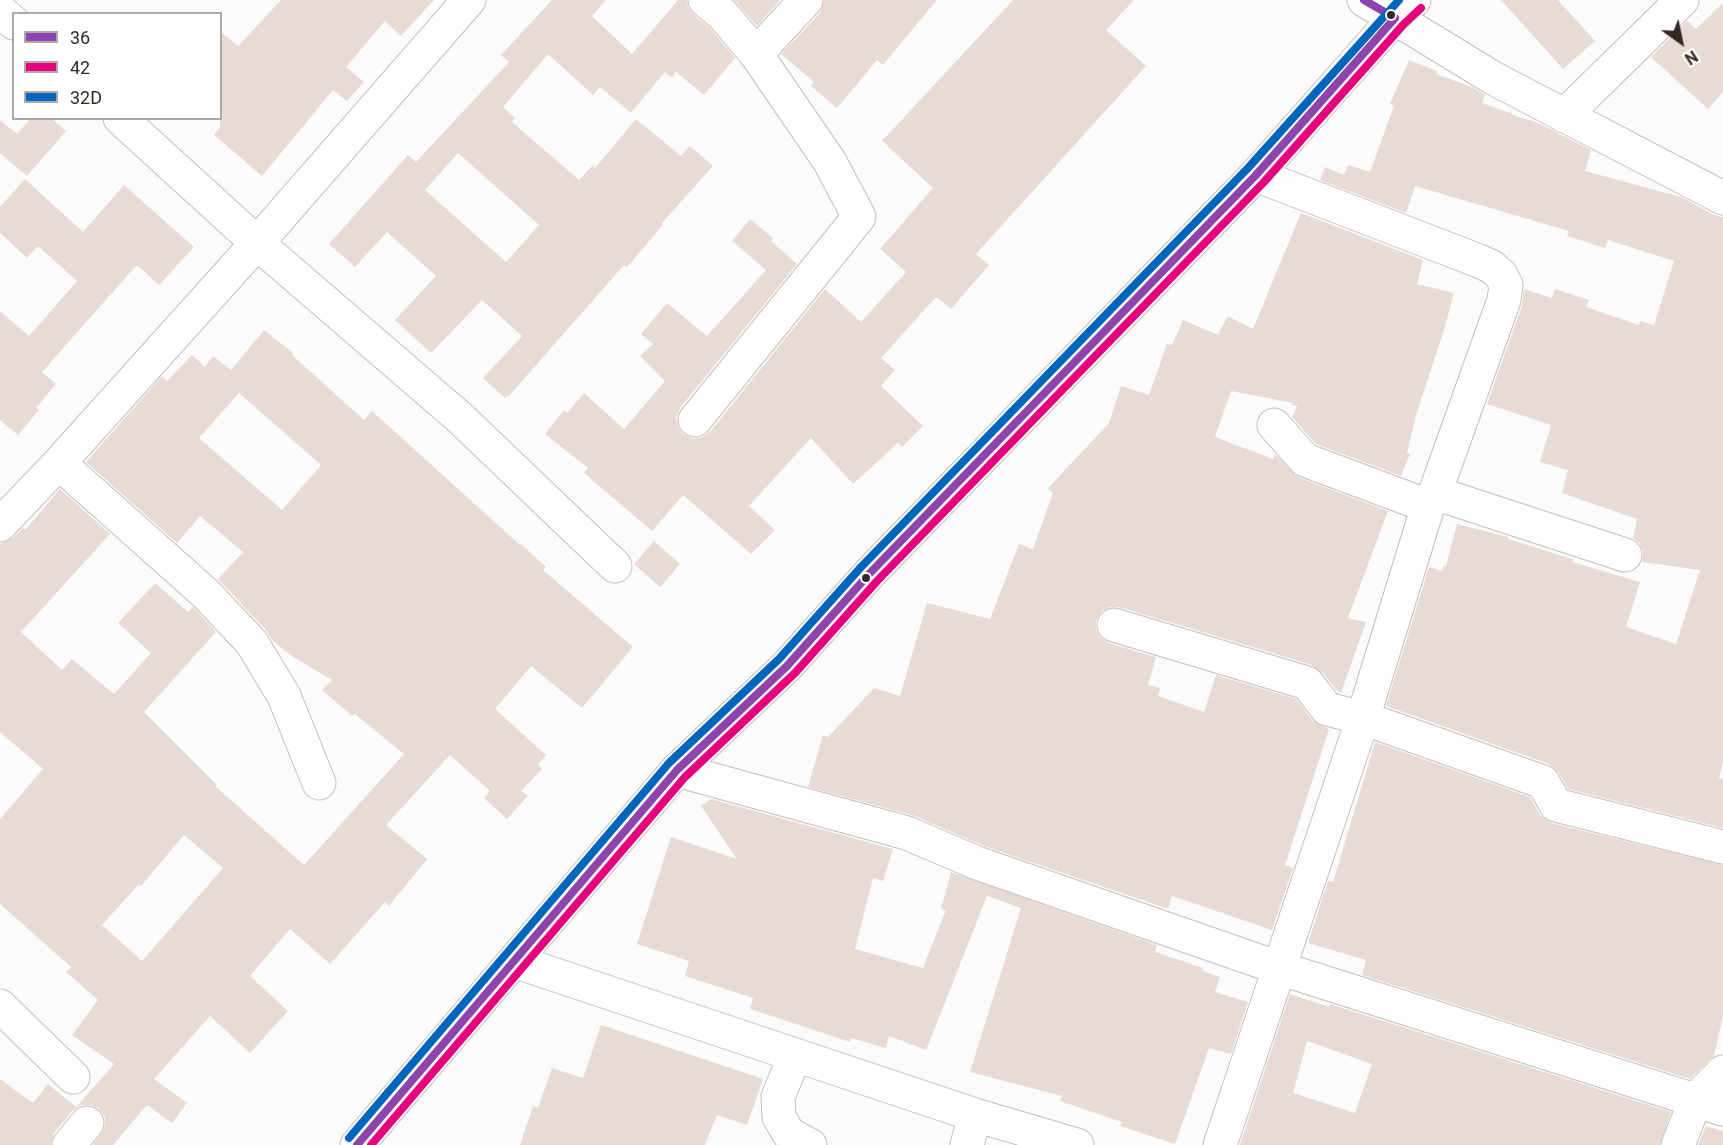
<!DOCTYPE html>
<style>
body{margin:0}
#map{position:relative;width:1723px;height:1145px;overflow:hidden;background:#fbfbfb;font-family:Roboto,sans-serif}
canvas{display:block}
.legend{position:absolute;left:12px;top:12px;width:210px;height:108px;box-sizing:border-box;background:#fff;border:2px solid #aea9a7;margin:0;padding:8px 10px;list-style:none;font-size:18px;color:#352823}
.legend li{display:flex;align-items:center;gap:12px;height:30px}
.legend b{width:30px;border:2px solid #aea9a7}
.north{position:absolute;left:1651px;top:12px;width:60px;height:60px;-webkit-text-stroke:4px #fff;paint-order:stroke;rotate:147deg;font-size:16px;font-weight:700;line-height:24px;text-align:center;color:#352823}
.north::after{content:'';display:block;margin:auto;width:21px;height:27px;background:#352823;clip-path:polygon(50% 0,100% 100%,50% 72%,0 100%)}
</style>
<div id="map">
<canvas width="1723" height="1145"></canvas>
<ul class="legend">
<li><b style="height:8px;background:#8e44ad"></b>36</li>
<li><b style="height:8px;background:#e5007d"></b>42</li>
<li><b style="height:8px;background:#0065bd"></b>32D</li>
</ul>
<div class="north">N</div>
</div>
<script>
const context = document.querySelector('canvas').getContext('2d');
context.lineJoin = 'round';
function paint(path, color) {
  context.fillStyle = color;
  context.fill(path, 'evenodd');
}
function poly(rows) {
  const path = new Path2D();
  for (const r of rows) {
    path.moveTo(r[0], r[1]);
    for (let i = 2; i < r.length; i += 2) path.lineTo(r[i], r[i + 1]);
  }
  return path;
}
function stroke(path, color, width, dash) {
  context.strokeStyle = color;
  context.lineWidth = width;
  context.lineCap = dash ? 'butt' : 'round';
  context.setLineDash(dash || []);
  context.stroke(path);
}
paint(poly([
 [281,0,434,0,401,36,385,21,346,67,364,82,347,101,333,90,262,176,214,135,220,127,220,31,238,46],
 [552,0,606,0,592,16,632,54,678,0,687,0,688,7,693,14,710,28,735,58,704,95,676,72,672,78,665,72,631,113,600,87,593,95,548,54,503,107,515,118,512,122,579,180,593,165,595,168,636,119,681,156,690,146,713,166,662,223,663,225,627,267,624,265,508,397,507,395,505,398,483,378,522,336,482,300,431,353,395,320,436,276,387,232,355,267,329,244,408,155,416,162,509,62,501,55],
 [458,153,539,225,506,262,425,190],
 [734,0,780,0,757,26],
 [824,0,937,0,883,65,877,60,837,108,811,86,814,82,781,54,820,13],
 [1013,0,1134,0,1106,30,1146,66,976,254,989,265,951,309,936,297,881,358,895,370,881,386,923,426,902,447,898,443,853,484,811,438,749,506,775,530,751,554,683,495,652,531,584,473,588,468,545,434,564,410,567,413,584,393,624,429,665,381,640,356,653,344,641,334,667,303,707,336,766,270,732,241,750,219,773,238,771,241,797,264,680,408,676,418,678,427,683,434,693,439,702,437,710,432,825,289,861,322,906,272,880,249,933,188,882,141],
 [1501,0,1558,0,1595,41,1563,69],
 [1723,3,1723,92,1708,109,1651,57,1687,21,1696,29],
 [1409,60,1437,71,1436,74,1472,87,1485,95,1482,103,1513,114,1512,115,1536,122,1591,150,1585,171,1681,197,1714,215,1723,217,1723,762,1719,778,1723,779,1723,828,1568,789,1559,773,1549,764,1386,706,1429,567,1442,571,1443,566,1446,566,1457,524,1508,537,1508,539,1573,559,1572,562,1640,582,1626,627,1676,644,1700,570,1642,562,1643,551,1639,543,1633,538,1637,519,1562,493,1568,470,1540,462,1551,425,1487,404,1522,306,1524,289,1552,298,1555,289,1589,300,1586,307,1639,325,1640,321,1654,325,1674,261,1608,240,1605,248,1567,236,1569,231,1415,186,1406,213,1320,180,1325,167,1344,175,1348,165,1370,172,1394,106,1390,104],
 [31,118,51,118,66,131,27,176,0,153,0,120,17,134],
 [25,179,83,232,124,185,194,247,159,285,138,266,135,267,42,372,56,384,36,408,39,410,18,435,0,420,0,311,29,336,77,281,38,246,27,258,0,233,0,207],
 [1301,213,1423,260,1417,284,1454,293,1444,330,1416,415,1407,453,1410,454,1401,476,1316,444,1292,417,1297,406,1292,405,1293,403,1231,391,1215,437,1273,459,1275,454,1298,477,1388,511,1348,618,1366,622,1341,693,1338,692,1322,672,1312,665,1119,607,1110,607,1102,611,1096,620,1096,629,1100,637,1108,643,1156,657,1148,685,1160,688,1158,696,1204,712,1216,675,1296,699,1313,721,1329,729,1285,865,1293,868,1272,930,1172,896,1168,909,984,846,912,815,808,787,823,735,828,737,874,688,900,696,927,603,990,619,1019,544,1033,549,1053,493,1048,488,1109,423,1121,386,1149,395,1167,344,1172,345,1183,320,1218,335,1228,316,1253,329],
 [264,330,293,353,292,355,364,420,372,411,520,545,521,544,546,567,543,570,633,647,582,708,531,666,495,709,546,755,538,765,542,769,521,791,528,796,507,819,484,798,490,791,450,755,386,825,427,859,389,906,385,902,330,964,290,929,250,976,288,1011,250,1053,210,1016,154,1079,187,1103,172,1123,147,1105,113,1145,93,1145,105,1127,105,1117,98,1108,91,1105,81,1105,72,1111,54,1133,51,1145,0,1145,0,1079,33,1103,48,1084,76,1107,114,1064,72,1035,98,1000,66,972,71,967,0,904,0,819,43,769,0,732,0,545,2,543,13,538,23,528,25,530,60,489,110,534,21,632,62,670,72,659,114,694,151,653,118,623,155,583,188,612,193,607,216,632,144,712,217,785,215,786,304,865,404,754,355,714,352,716,322,690,332,680,290,655,272,640,266,630,218,579,243,552,200,516,177,543,86,462,162,376,167,381,192,355,205,367,213,356,231,370],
 [239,393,321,465,282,510,199,438],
 [184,835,223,868,142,961,102,925,139,884,141,886],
 [654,541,680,564,660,587,634,564],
 [1375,742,1530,797,1540,815,1551,823,1723,865,1723,1015,1714,1056,1690,1079,1362,975,1366,960,1308,943,1328,881,1333,882],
 [711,799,893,849,883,881,873,878,855,949,923,968,946,910,941,909,951,872,1157,945,1155,952,1203,968,1202,971,1220,977,1215,992,1248,1002,1231,1054,1209,1048,1175,1144,1120,1126,1122,1122,1060,1101,1062,1096,970,1072,1021,908,987,896,926,1050,889,1036,886,1048,851,1038,850,1042,750,1009,753,998,685,976,689,961,637,944,671,837,737,859,701,806],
 [1290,994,1329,1007,1330,1004,1671,1112,1660,1145,1240,1145],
 [1307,1041,1372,1064,1355,1113,1293,1093],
 [601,1025,763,1079,747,1125,717,1115,705,1145,520,1145,533,1106,538,1108,552,1068,583,1078],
 [1706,1126,1723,1131,1723,1145,1698,1145]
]), '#e8dbd6');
const street = poly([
 [0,11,14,23],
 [1395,18,1493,78,1723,198],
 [756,54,806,0],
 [1564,116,1682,0],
 [120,118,257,243,459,417,615,566],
 [695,420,859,217,830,162,756,54,723,15,705,0],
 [1274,425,1305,460,1428,506],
 [59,463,206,594,252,643,284,696,319,783],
 [1435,493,1625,555],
 [0,525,59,463,257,243,469,0],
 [1114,625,1307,683,1327,709,1363,718,1543,782,1556,805,1723,847],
 [677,770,907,833,977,863,1279,968,1723,1109],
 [514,961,975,1115,1077,1145],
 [0,1006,73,1077],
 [795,1055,778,1097,779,1117,789,1134,810,1145],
 [69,1145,87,1123],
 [967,1145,975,1115],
 [1220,1145,1363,718,1428,506,1435,493,1504,300,1506,285,1501,275,1492,267,1479,261,1256,175],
 [1678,1145,1696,1099,1723,1072]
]);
const secondary = poly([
 [1364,0,1395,18],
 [357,1145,677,770,787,666,870,573,1256,175,1395,18,1414,0]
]);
stroke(street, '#c6bfbd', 35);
stroke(secondary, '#c6bfbd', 35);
stroke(street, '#fefefe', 33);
stroke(secondary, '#fefefe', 33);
stroke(poly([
 [357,1145,677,770,787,666,870,573,1256,175,1395,18,1364,0]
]), '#8e44ad', 8);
stroke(poly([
 [371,1145,685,777,795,673,878,580,1264,182,1403,25,1421,8]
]), '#e5007d', 8);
stroke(poly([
 [349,1138,669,763,779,659,862,566,1248,168,1399,0]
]), '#0065bd', 8);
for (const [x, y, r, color] of [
 [1391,15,5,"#352823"],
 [866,578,5,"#352823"]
]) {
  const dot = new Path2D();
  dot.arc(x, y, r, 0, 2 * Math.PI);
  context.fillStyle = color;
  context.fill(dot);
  stroke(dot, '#fff', 2);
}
</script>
